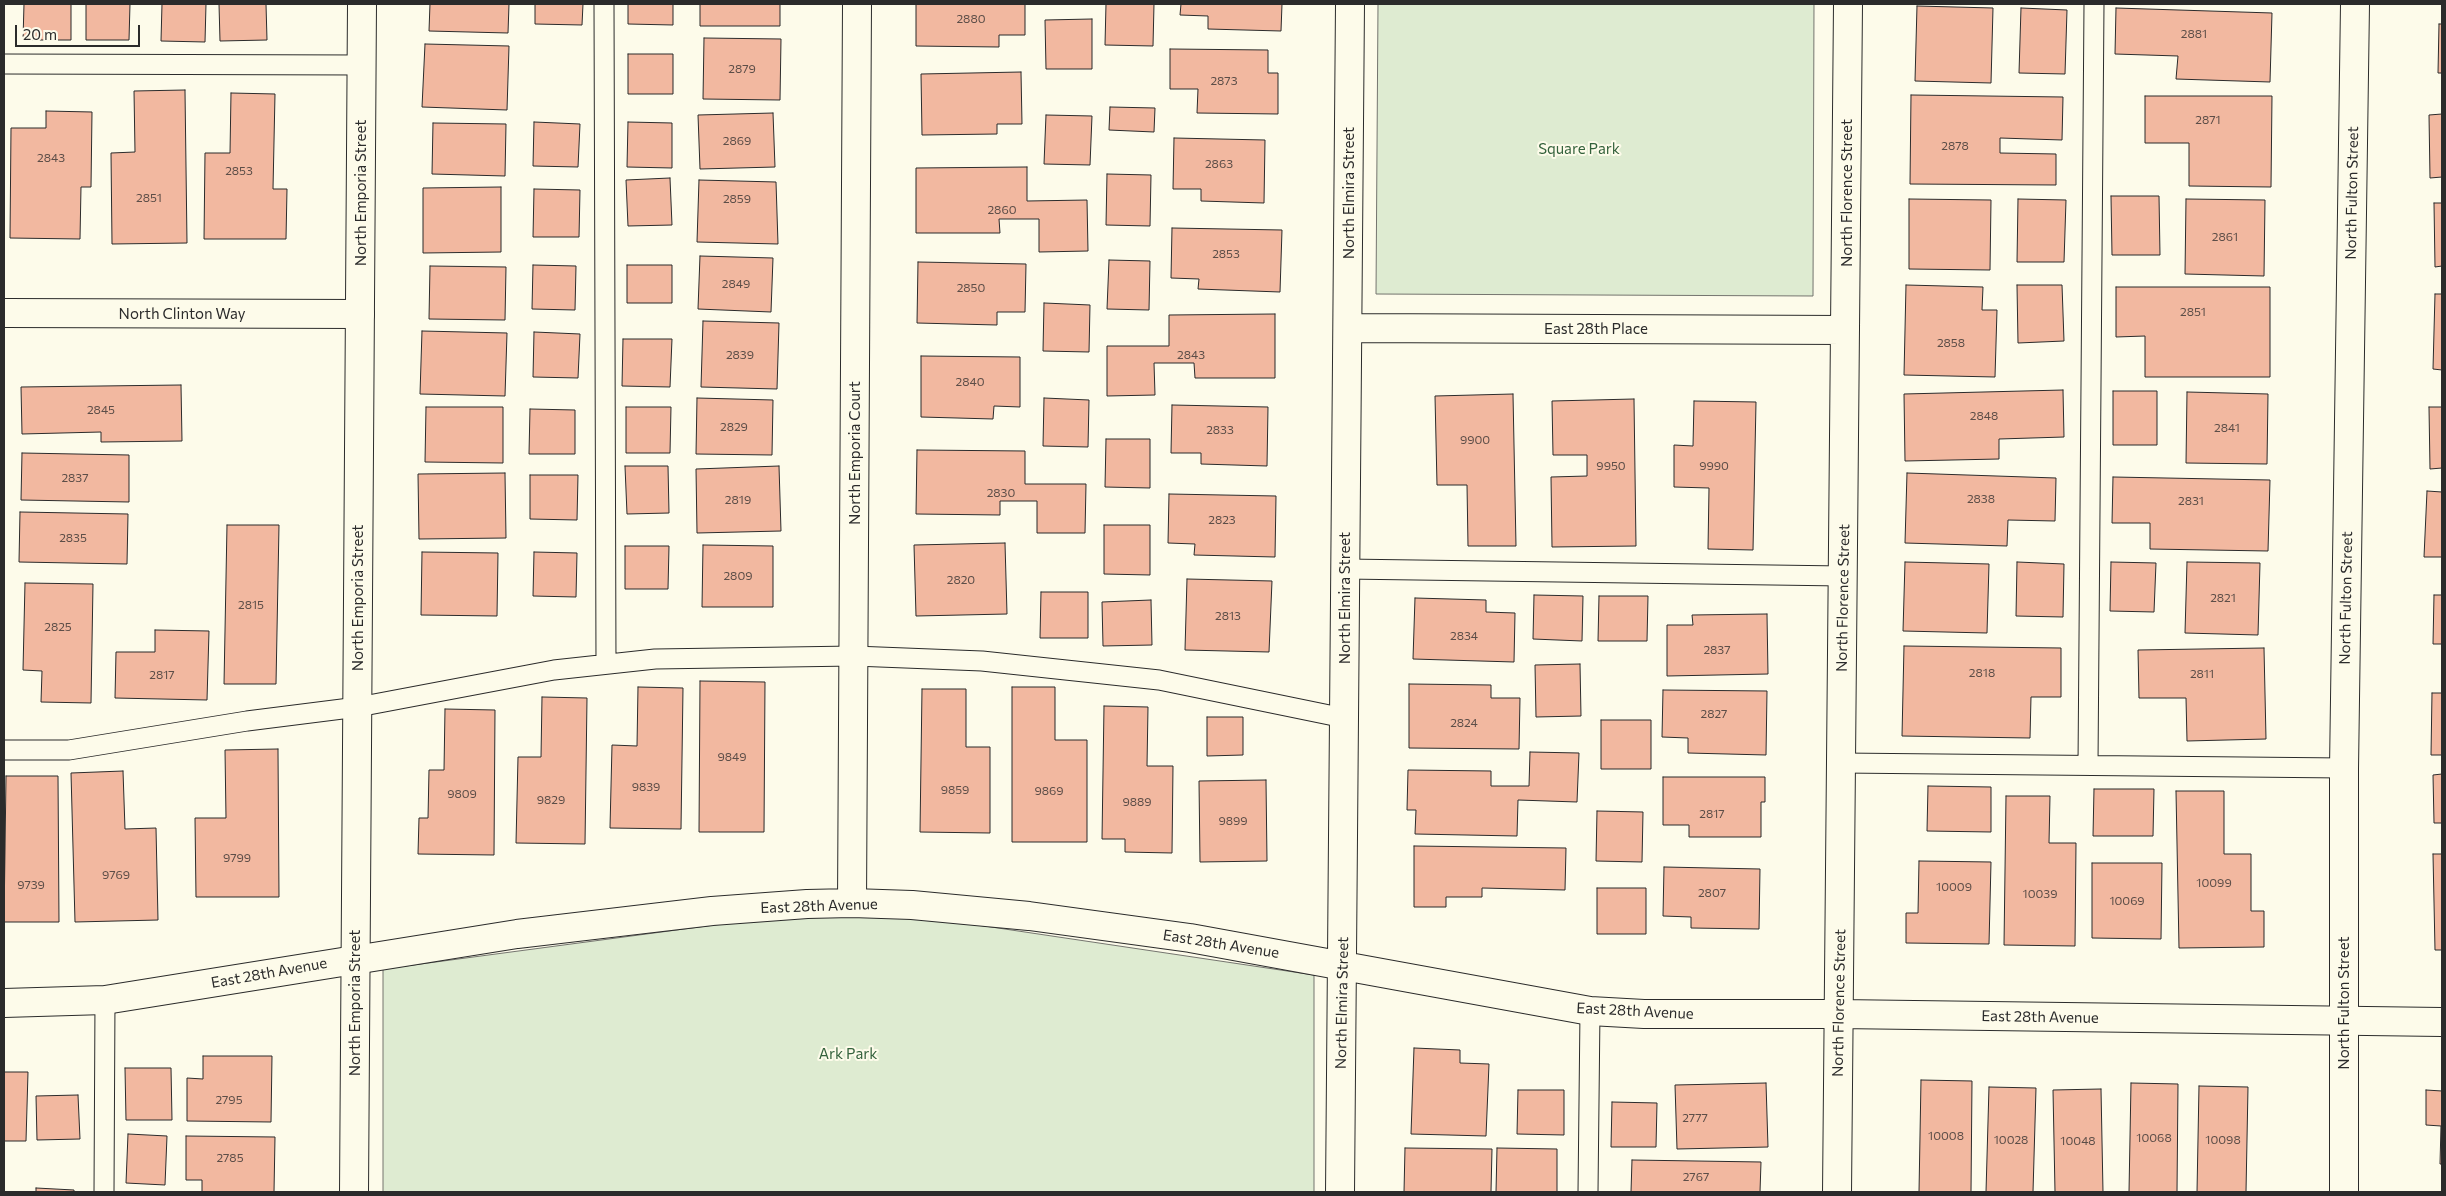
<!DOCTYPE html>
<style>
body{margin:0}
#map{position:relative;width:2446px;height:1196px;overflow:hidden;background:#fdfbea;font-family:Commissioner,sans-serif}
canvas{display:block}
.frame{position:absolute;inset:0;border:5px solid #2b2b2b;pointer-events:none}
.scale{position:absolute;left:15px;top:25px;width:125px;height:22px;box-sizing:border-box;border:2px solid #2b2b2b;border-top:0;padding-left:6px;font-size:15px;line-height:18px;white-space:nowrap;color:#2b2b2b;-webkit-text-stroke:4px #fdfbea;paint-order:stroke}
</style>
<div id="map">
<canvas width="2446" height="1196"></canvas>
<div class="frame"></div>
<div class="scale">20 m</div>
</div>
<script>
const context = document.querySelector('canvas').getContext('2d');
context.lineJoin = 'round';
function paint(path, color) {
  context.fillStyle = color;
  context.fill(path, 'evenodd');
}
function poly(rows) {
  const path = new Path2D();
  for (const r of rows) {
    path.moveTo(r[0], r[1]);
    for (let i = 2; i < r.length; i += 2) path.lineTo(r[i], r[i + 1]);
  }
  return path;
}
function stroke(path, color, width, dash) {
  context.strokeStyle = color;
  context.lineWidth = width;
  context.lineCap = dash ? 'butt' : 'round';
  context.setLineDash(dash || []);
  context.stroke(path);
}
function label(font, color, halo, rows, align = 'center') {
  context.font = font + ' Commissioner,sans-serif';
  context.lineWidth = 4;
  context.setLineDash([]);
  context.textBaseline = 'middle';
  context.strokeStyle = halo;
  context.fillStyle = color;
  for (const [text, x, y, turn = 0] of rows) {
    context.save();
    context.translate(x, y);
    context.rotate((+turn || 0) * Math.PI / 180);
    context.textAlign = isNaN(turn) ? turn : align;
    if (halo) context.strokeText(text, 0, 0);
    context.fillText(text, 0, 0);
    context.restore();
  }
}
const green = poly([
 [1378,4,1814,4,1813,296,1376,294,1378,4],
 [782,916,924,917,1314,975,1314,1192,383,1192,383,969,782,916]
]);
paint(green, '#deebd1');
stroke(green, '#74746e', 1);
const building = poly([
 [24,4,71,4,71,40,23,40,24,4],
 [86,4,130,4,129,40,86,40,86,4],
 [162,4,206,4,205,42,161,41,162,4],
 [219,4,266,4,267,40,220,41,219,4],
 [430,4,509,4,508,33,429,31,430,4],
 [535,4,583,4,582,25,535,24,535,4],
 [628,4,673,4,673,25,628,24,628,4],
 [700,4,780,4,780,26,700,26,700,4],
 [916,4,1025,4,1025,35,999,35,999,47,916,46,916,4],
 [1106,4,1154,4,1153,46,1105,45,1106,4],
 [1181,4,1282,4,1281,31,1208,29,1208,16,1180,15,1181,4],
 [1917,6,1993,8,1991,83,1915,81,1917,6],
 [2021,8,2067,10,2065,74,2019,73,2021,8],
 [2116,8,2272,13,2270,82,2176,79,2178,56,2115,54,2116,8],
 [1092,19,1092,69,1046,69,1045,20,1092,19],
 [2439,24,2442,24,2442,73,2438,73,2439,24],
 [704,38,781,39,780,100,703,99,704,38],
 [425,44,509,46,507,110,422,107,425,44],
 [1170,49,1268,50,1268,73,1278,73,1278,114,1197,113,1198,89,1170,89,1170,49],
 [628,54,673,54,673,94,628,94,628,54],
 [1021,72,1022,124,997,124,997,134,922,135,921,74,1021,72],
 [185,90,187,243,112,244,111,153,135,152,134,91,185,90],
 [231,93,275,94,273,189,287,189,286,239,204,239,205,153,230,153,231,93],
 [1911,95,2063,97,2062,140,2000,138,2000,153,2056,154,2056,185,1910,184,1911,95],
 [2145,96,2272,96,2271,187,2189,186,2189,143,2145,143,2145,96],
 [1110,107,1155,108,1154,132,1109,130,1110,107],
 [46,111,92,112,91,187,81,187,80,239,10,238,11,128,46,128,46,111],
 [773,113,775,167,700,169,698,115,773,113],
 [2442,114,2442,177,2430,178,2429,115,2442,114],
 [1046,115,1092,116,1090,165,1044,164,1046,115],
 [534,122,580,124,578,167,533,166,534,122],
 [628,122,672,123,672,168,627,167,628,122],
 [433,123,506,124,505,176,432,174,433,123],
 [1174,138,1265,140,1264,203,1201,201,1201,189,1173,189,1174,138],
 [1027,167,1027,201,1087,200,1088,251,1039,252,1039,219,999,219,1000,233,916,233,916,168,1027,167],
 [1107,174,1151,175,1150,226,1106,225,1107,174],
 [670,178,672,225,628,226,626,180,670,178],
 [699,180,776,182,778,244,697,242,699,180],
 [501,187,501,252,423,253,423,188,501,187],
 [534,189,580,190,579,237,533,237,534,189],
 [2111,196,2159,196,2160,255,2112,255,2111,196],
 [1909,199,1991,200,1990,270,1909,269,1909,199],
 [2018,199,2066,200,2064,262,2017,262,2018,199],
 [2186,199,2265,200,2264,276,2185,274,2186,199],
 [2434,203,2442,203,2442,266,2435,267,2434,203],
 [1172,228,1282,230,1280,292,1198,289,1199,279,1171,278,1172,228],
 [700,256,773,258,771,312,698,309,700,256],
 [1109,260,1150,261,1149,310,1107,309,1109,260],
 [918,262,1026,264,1025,312,997,312,997,325,917,323,918,262],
 [533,265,576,266,575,310,532,309,533,265],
 [627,265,672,265,672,303,627,303,627,265],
 [430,266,506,267,505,320,429,319,430,266],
 [1906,285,1983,287,1982,310,1997,310,1995,377,1904,375,1906,285],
 [2017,285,2062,285,2064,341,2018,343,2017,285],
 [2116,287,2270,287,2270,377,2145,377,2145,336,2116,337,2116,287],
 [2435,294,2442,294,2442,370,2433,369,2435,294],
 [1044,303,1090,305,1089,352,1043,351,1044,303],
 [1275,314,1275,378,1195,378,1194,363,1154,363,1155,395,1107,396,1107,346,1169,346,1169,315,1275,314],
 [703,321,779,323,777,389,701,387,703,321],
 [422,331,507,333,505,396,420,394,422,331],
 [534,332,580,334,578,378,533,377,534,332],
 [623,339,672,339,670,387,622,386,623,339],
 [921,356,1020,357,1020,407,994,406,993,419,921,417,921,356],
 [181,385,182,441,101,442,101,432,22,434,21,387,181,385],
 [2063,390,2064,437,1999,439,1999,459,1905,461,1904,394,2063,390],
 [2113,391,2157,391,2157,445,2113,445,2113,391],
 [2187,392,2268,394,2267,464,2186,463,2187,392],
 [1513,394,1516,546,1468,546,1467,485,1437,485,1435,396,1513,394],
 [697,398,773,400,772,455,696,454,697,398],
 [1044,398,1089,400,1088,447,1043,446,1044,398],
 [1634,399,1636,546,1552,547,1551,477,1587,476,1587,455,1553,455,1552,401,1634,399],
 [1694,401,1756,402,1753,550,1708,549,1709,488,1674,487,1674,445,1693,446,1694,401],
 [1172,405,1268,407,1267,466,1201,464,1201,453,1171,453,1172,405],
 [426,407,503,407,503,463,425,462,426,407],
 [626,407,671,407,670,453,626,453,626,407],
 [2429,407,2442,407,2442,468,2430,469,2429,407],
 [530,409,575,410,575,454,529,454,530,409],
 [1106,439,1150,439,1150,488,1105,487,1106,439],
 [917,450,1025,451,1025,484,1086,484,1085,533,1037,533,1037,501,1000,501,1000,515,916,514,917,450],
 [22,453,129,455,129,502,21,500,22,453],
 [625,466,668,466,669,513,627,514,625,466],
 [779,466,781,531,697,533,696,469,779,466],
 [505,473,506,538,419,539,418,474,505,473],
 [1907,473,2056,478,2055,521,2008,520,2007,546,1905,543,1907,473],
 [530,475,578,475,577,520,530,519,530,475],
 [2113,477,2270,480,2268,551,2150,549,2150,523,2112,523,2113,477],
 [2427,491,2442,492,2442,557,2424,557,2427,491],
 [1169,494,1276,496,1275,557,1194,555,1195,544,1168,543,1169,494],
 [20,512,128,514,127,564,19,562,20,512],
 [227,525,279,525,276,684,224,684,227,525],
 [1104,525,1150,525,1150,575,1104,574,1104,525],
 [1005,543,1007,614,916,616,914,545,1005,543],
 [703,545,773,546,773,607,702,607,703,545],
 [625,546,669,546,668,589,625,589,625,546],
 [422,552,498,553,497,616,421,615,422,552],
 [534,552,577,553,576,597,533,596,534,552],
 [1905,562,1989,564,1987,633,1903,631,1905,562],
 [2017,562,2064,564,2063,617,2016,616,2017,562],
 [2111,562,2156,563,2154,612,2110,611,2111,562],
 [2187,562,2260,563,2258,635,2185,633,2187,562],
 [1187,579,1272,581,1269,652,1185,650,1187,579],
 [25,583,93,584,91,703,41,702,42,671,23,670,25,583],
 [1041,592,1088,592,1088,638,1040,638,1041,592],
 [1534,595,1583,596,1582,641,1533,639,1534,595],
 [2434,595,2442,595,2442,644,2433,644,2434,595],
 [1599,596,1648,596,1647,641,1598,641,1599,596],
 [1415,598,1486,600,1486,612,1515,613,1514,662,1413,659,1415,598],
 [1151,600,1152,645,1103,646,1102,602,1151,600],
 [1767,614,1768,674,1667,676,1667,625,1693,625,1692,615,1767,614],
 [155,630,209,631,207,700,115,698,116,652,155,652,155,630],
 [1904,646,2061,648,2061,697,2031,697,2030,738,1902,736,1904,646],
 [2264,648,2266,739,2187,741,2186,698,2139,698,2138,650,2264,648],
 [1580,664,1581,716,1536,717,1535,665,1580,664],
 [700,681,765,682,764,832,699,832,700,681],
 [1409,684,1491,685,1491,698,1520,698,1519,749,1409,748,1409,684],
 [638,687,683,688,681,829,610,828,612,745,637,746,638,687],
 [1012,687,1055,687,1055,740,1087,740,1087,842,1012,842,1012,687],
 [922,689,966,689,966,747,990,747,990,833,920,832,922,689],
 [1663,690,1767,691,1766,755,1688,753,1688,738,1662,737,1663,690],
 [2432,693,2442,693,2442,755,2431,755,2432,693],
 [542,697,587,698,585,844,516,843,518,757,541,757,542,697],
 [1104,706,1148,707,1147,766,1173,766,1172,853,1125,852,1125,839,1102,839,1104,706],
 [445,709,495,710,494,855,418,854,419,818,428,818,429,770,444,770,445,709],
 [1207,717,1243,717,1243,755,1207,756,1207,717],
 [1601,720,1651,720,1651,769,1601,769,1601,720],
 [278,749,279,897,196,897,195,818,226,818,225,750,278,749],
 [1530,752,1579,753,1577,802,1518,800,1517,836,1415,834,1416,810,1407,810,1408,770,1491,771,1491,786,1529,786,1530,752],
 [123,771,125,829,156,828,158,920,75,922,71,773,123,771],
 [2442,774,2442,823,2434,823,2433,775,2442,774],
 [6,776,58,776,59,922,4,922,6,776],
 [1663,777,1765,777,1765,802,1761,802,1761,837,1689,837,1689,825,1663,825,1663,777],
 [1266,780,1267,861,1200,862,1199,781,1266,780],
 [1928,786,1991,787,1991,832,1927,831,1928,786],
 [2094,789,2154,789,2153,836,2093,836,2094,789],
 [2176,791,2224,791,2224,854,2251,854,2251,911,2264,911,2264,947,2179,948,2176,791],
 [2006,796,2050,796,2049,843,2076,843,2075,946,2004,945,2006,796],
 [1597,811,1643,812,1642,862,1596,861,1597,811],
 [1414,846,1566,848,1565,890,1482,888,1482,897,1446,897,1446,907,1414,907,1414,846],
 [2433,854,2442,854,2442,950,2435,950,2433,854],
 [1919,861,1991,862,1989,944,1906,943,1906,913,1918,913,1919,861],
 [2092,863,2162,863,2161,939,2092,938,2092,863],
 [1664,867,1760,869,1759,929,1691,928,1691,917,1663,916,1664,867],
 [1597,888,1646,888,1646,934,1597,934,1597,888],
 [1414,1048,1460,1050,1460,1063,1489,1064,1486,1136,1411,1134,1414,1048],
 [203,1056,272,1056,271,1122,187,1121,187,1078,203,1079,203,1056],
 [125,1068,171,1068,172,1120,126,1120,125,1068],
 [4,1072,28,1072,26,1141,4,1141,4,1072],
 [1921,1080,1972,1081,1971,1192,1919,1192,1921,1080],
 [1766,1083,1768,1147,1677,1149,1675,1085,1766,1083],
 [2131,1083,2178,1084,2177,1192,2129,1192,2131,1083],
 [2199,1086,2248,1087,2246,1192,2197,1192,2199,1086],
 [1989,1087,2036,1088,2033,1192,1986,1192,1989,1087],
 [2101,1089,2103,1192,2055,1192,2053,1090,2101,1089],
 [1518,1090,1564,1090,1564,1135,1517,1134,1518,1090],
 [2426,1090,2442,1091,2442,1164,2440,1164,2441,1126,2426,1125,2426,1090],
 [78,1095,80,1139,37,1140,36,1096,78,1095],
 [1612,1102,1657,1103,1656,1147,1611,1147,1612,1102],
 [128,1134,167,1136,165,1185,126,1183,128,1134],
 [186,1136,275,1137,274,1192,202,1192,202,1180,186,1180,186,1136],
 [1405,1148,1492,1149,1491,1192,1404,1192,1405,1148],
 [1497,1148,1557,1149,1557,1192,1496,1192,1497,1148],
 [1632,1160,1761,1162,1760,1192,1631,1192,1632,1160],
 [36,1188,74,1190,74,1192,36,1192,36,1188]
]);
paint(building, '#f2b8a0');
stroke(building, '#2b2b2b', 1);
const service = poly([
 [604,4,606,664],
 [4,64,362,65],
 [1345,569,1843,576],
 [4,750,69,750,247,721,358,707,554,670,655,659,854,656,982,661,1159,680,1344,718],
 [1841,763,2344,768],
 [2088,764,2094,4],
 [104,1192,105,1000],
 [1588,1192,1590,1011]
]);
const minor = poly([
 [4,313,360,314],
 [1348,328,1845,330],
 [852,903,857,4],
 [4,1003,105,1000,517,934,712,911,807,904,852,903,912,905,1029,916,1190,938,1590,1011,1644,1014,1839,1014,2442,1022],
 [1340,1192,1350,4],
 [1837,1192,1848,4]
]);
const tertiary = poly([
 [354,1192,362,4],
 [2344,1192,2344,768,2355,4]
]);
stroke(service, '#2b2b2b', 21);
stroke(minor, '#2b2b2b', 30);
stroke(tertiary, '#2b2b2b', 30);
stroke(service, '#fdfbea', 19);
stroke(minor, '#fdfbea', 28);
stroke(tertiary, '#fdfbea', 28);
label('12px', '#5d4e48', null, [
 ["2880",971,19],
 ["2881",2194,34],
 ["2879",742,69],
 ["2873",1224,81],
 ["2871",2208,120],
 ["2869",737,141],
 ["2878",1955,146],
 ["2843",51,158],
 ["2863",1219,164],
 ["2853",239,171],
 ["2851",149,198],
 ["2859",737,199],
 ["2860",1002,210],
 ["2861",2225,237],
 ["2853",1226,254],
 ["2849",736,284],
 ["2850",971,288],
 ["2851",2193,312],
 ["2858",1951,343],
 ["2839",740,355],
 ["2843",1191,355],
 ["2840",970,382],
 ["2845",101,410],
 ["2848",1984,416],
 ["2829",734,427],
 ["2841",2227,428],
 ["2833",1220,430],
 ["9900",1475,440],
 ["9950",1611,466],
 ["9990",1714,466],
 ["2837",75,478],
 ["2830",1001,493],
 ["2838",1981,499],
 ["2819",738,500],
 ["2831",2191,501],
 ["2823",1222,520],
 ["2835",73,538],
 ["2809",738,576],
 ["2820",961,580],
 ["2821",2223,598],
 ["2815",251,605],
 ["2813",1228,616],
 ["2825",58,627],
 ["2834",1464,636],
 ["2837",1717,650],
 ["2818",1982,673],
 ["2811",2202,674],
 ["2817",162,675],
 ["2827",1714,714],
 ["2824",1464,723],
 ["9849",732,757],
 ["9839",646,787],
 ["9859",955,790],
 ["9869",1049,791],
 ["9809",462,794],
 ["9829",551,800],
 ["9889",1137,802],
 ["2817",1712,814],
 ["9899",1233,821],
 ["9799",237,858],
 ["9769",116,875],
 ["10099",2214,883],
 ["9739",31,885],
 ["10009",1954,887],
 ["2807",1712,893],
 ["10039",2040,894],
 ["10069",2127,901],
 ["2795",229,1100],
 ["2777",1695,1118],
 ["10008",1946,1136],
 ["10068",2154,1138],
 ["10028",2011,1140],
 ["10098",2223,1140],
 ["10048",2078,1141],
 ["2785",230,1158],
 ["2767",1696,1177]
]);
label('15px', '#34623c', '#fdfbea', [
 ["Square Park",1579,149],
 ["Ark Park",848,1054]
]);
label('15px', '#2b2b2b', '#fdfbea', [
 ["North Emporia Street",361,193,-90],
 ["North Elmira Street",1349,193,-90],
 ["North Florence Street",1847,193,-90],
 ["North Fulton Street",2352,193,-89],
 ["North Clinton Way",182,314],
 ["East 28th Place",1596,329],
 ["North Emporia Court",855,453,-90],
 ["North Emporia Street",358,598,-90],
 ["North Elmira Street",1345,598,-90],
 ["North Florence Street",1843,598,-89],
 ["North Fulton Street",2346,598,-89],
 ["East 28th Avenue",819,906,-2],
 ["East 28th Avenue",1221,944,9],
 ["East 28th Avenue",269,973,-10],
 ["North Emporia Street",355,1003,-90],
 ["North Elmira Street",1342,1003,-89],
 ["North Florence Street",1839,1003,-89],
 ["North Fulton Street",2344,1003,-90],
 ["East 28th Avenue",1635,1011,3],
 ["East 28th Avenue",2040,1017,1]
]);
</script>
